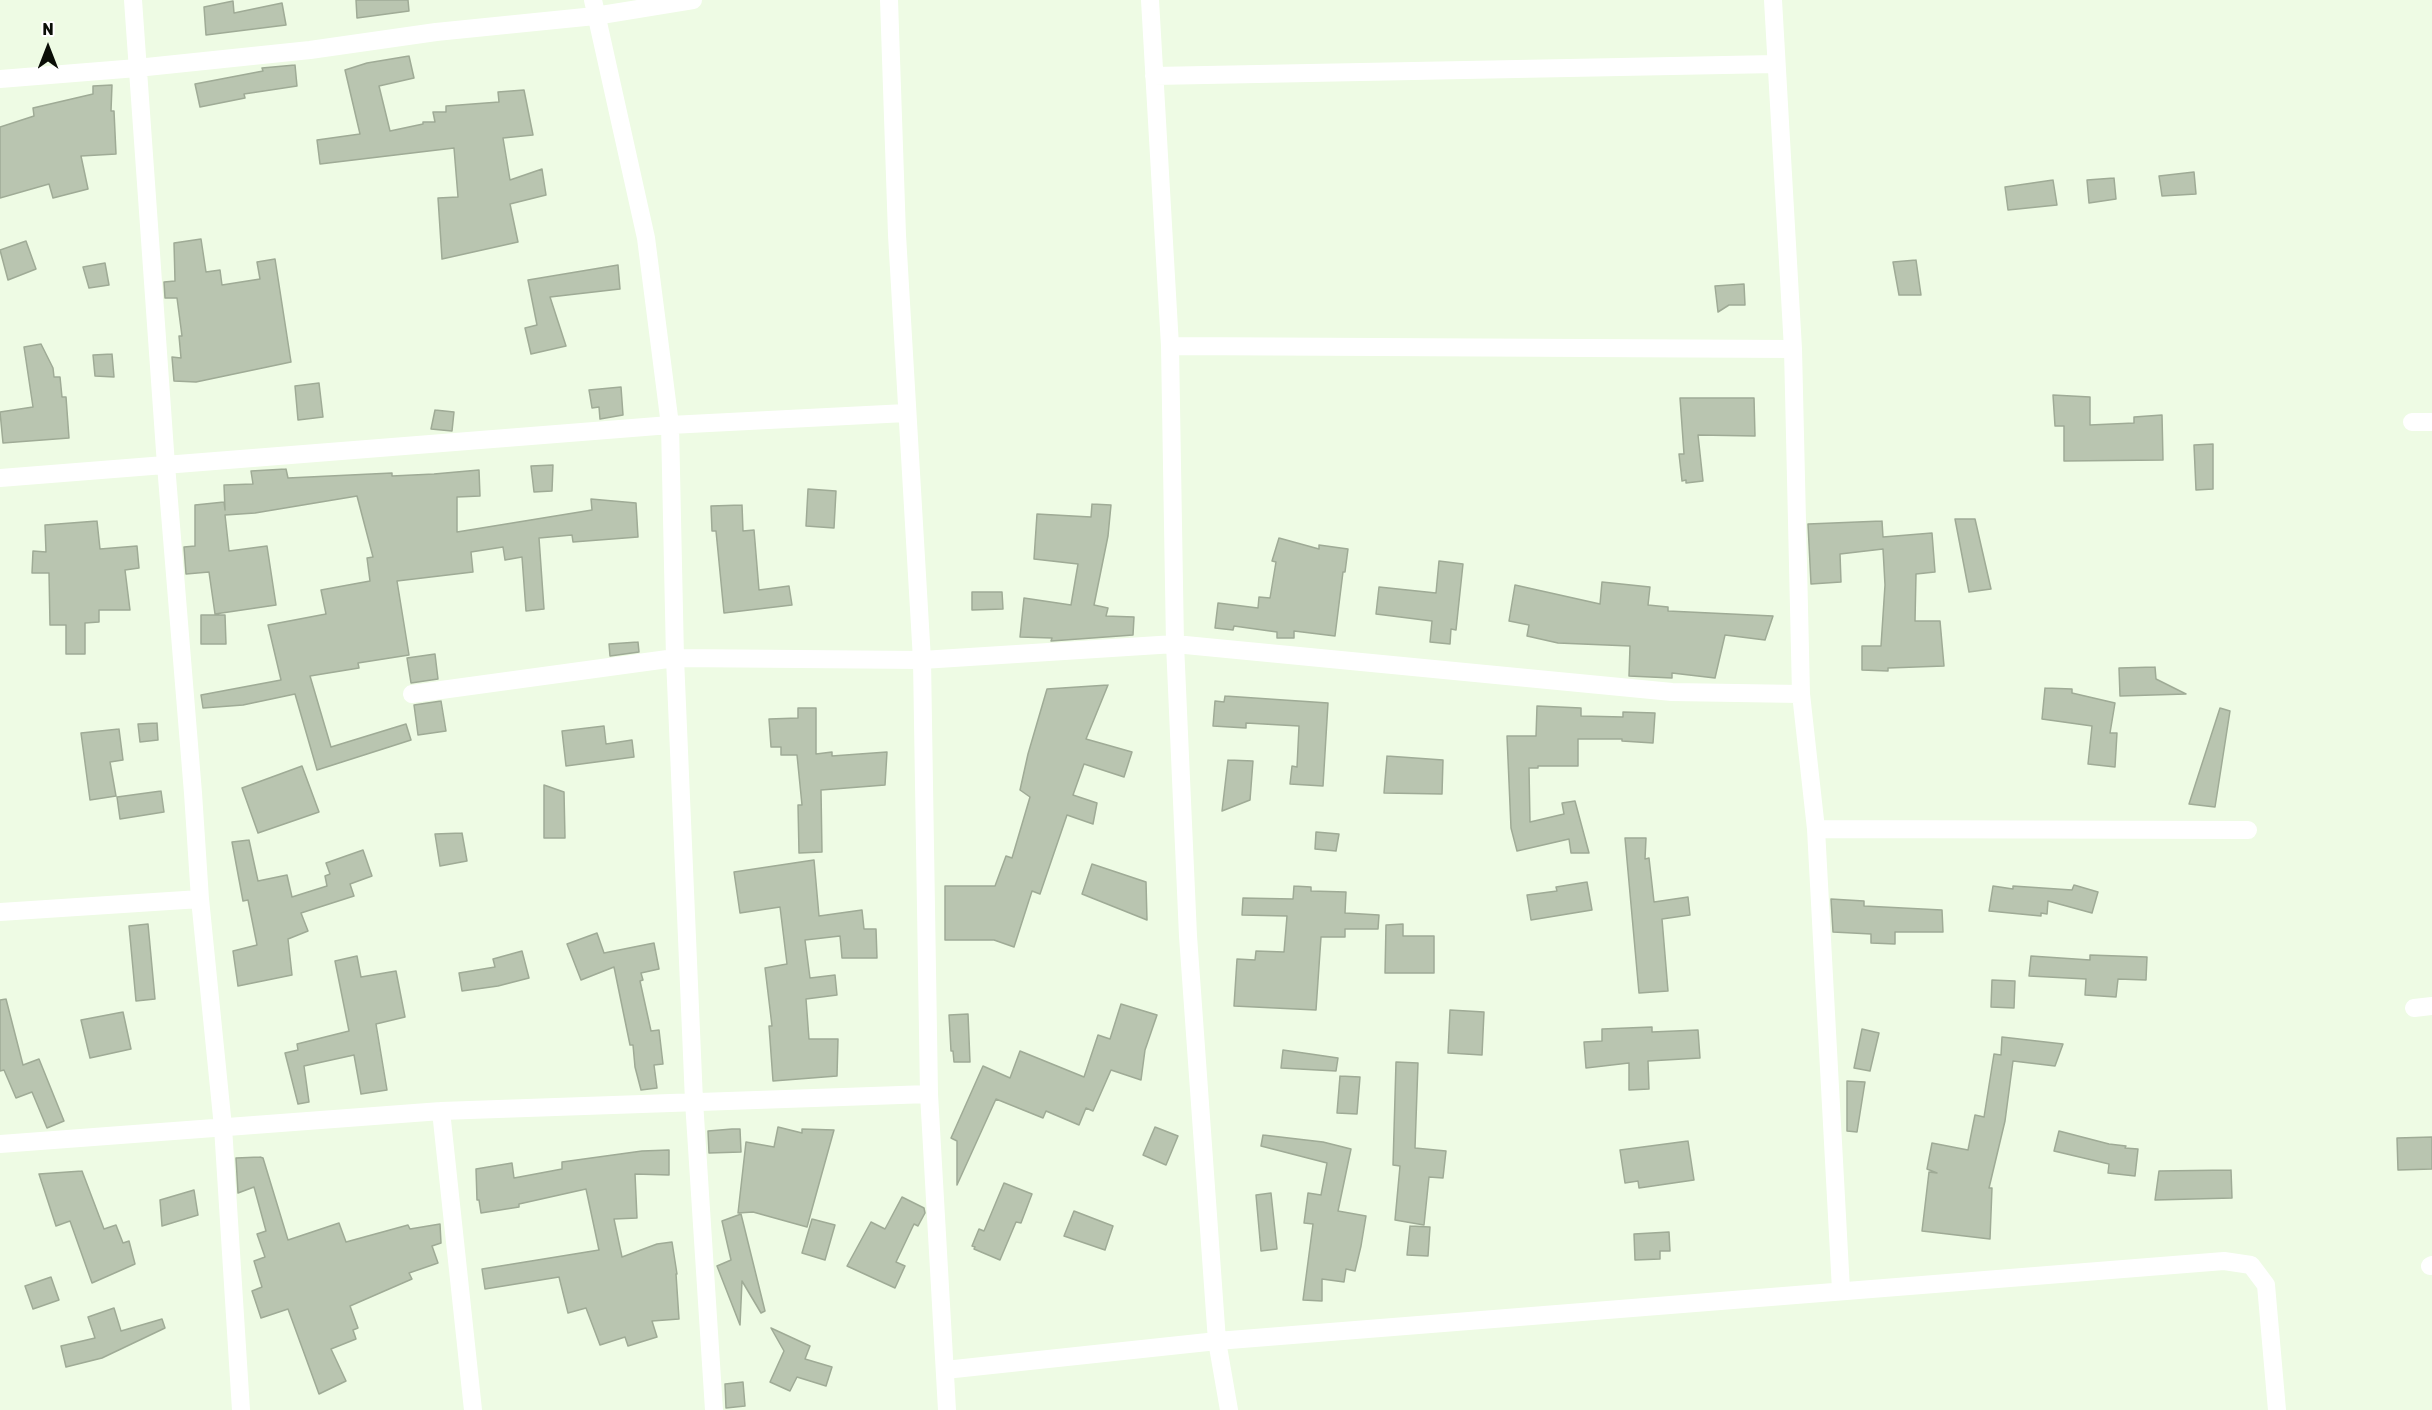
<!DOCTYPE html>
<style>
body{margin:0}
#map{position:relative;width:2432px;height:1410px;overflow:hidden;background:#eefbe4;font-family:Rubik,sans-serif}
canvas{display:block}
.north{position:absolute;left:18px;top:18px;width:60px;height:60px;-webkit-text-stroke:4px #fff;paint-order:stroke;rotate:0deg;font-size:16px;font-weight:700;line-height:24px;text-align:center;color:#0a0e07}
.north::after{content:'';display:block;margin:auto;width:21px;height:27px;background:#0a0e07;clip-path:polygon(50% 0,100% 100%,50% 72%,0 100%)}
</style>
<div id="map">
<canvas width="2432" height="1410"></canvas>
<div class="north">N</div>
</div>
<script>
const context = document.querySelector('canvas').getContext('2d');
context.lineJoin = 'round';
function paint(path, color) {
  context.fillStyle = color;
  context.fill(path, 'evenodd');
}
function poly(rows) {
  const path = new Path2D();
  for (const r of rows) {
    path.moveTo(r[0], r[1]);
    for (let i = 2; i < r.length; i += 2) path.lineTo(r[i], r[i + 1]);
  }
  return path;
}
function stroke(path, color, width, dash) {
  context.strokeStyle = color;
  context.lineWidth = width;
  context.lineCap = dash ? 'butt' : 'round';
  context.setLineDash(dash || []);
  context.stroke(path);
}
const building = poly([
 [356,0,408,0,409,11,357,18,356,0],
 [233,1,234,13,282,3,286,25,206,35,204,7,233,1],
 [409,56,414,78,379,86,390,131,423,124,423,122,435,122,433,112,446,112,446,106,499,102,498,92,524,90,533,135,503,138,510,180,542,169,546,195,510,204,518,242,442,259,438,198,458,197,454,148,320,164,317,140,360,134,345,70,367,63,409,56],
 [295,65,297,86,244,94,245,98,200,107,195,84,263,71,262,68,295,65],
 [112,85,111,111,114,111,116,154,81,156,88,189,53,198,49,184,0,198,0,127,34,116,33,108,93,94,93,86,112,85],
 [2194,172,2196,194,2162,196,2159,176,2194,172],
 [2114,178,2116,199,2089,203,2087,180,2114,178],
 [2053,180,2057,205,2008,210,2005,187,2053,180],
 [201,239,206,272,220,270,222,285,260,279,257,262,275,259,291,362,196,382,174,381,172,357,181,358,179,336,182,336,177,298,165,298,164,282,175,281,174,243,201,239],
 [26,241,36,269,8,280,0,250,26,241],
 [1916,260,1921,295,1899,295,1893,262,1916,260],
 [105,263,109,285,89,288,83,267,105,263],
 [618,265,620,289,550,297,566,346,531,354,525,328,537,325,528,280,618,265],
 [1744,284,1745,305,1729,305,1718,312,1715,286,1744,284],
 [41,344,53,368,54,377,60,377,62,397,66,397,69,438,3,443,0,412,33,407,24,347,41,344],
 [112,354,114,377,95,376,93,355,112,354],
 [319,383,323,417,298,420,295,386,319,383],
 [621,387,623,415,600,419,599,407,592,408,589,390,621,387],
 [2053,395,2090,397,2090,425,2134,423,2134,417,2162,415,2163,460,2064,461,2064,426,2055,426,2053,395],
 [1680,398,1754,398,1755,436,1698,435,1703,481,1686,483,1686,480,1682,481,1679,454,1684,454,1680,398],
 [435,410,454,412,452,431,431,429,435,410],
 [2213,444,2213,489,2196,490,2194,445,2213,444],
 [553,465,552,491,534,492,531,466,553,465],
 [286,469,288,478,392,473,392,476,434,474,479,470,480,496,457,497,457,532,592,510,591,499,636,503,638,537,573,542,572,535,539,538,544,609,526,611,522,557,505,560,503,547,471,552,473,572,397,581,409,655,358,663,359,668,310,676,331,747,406,724,411,740,317,770,295,694,243,705,203,708,201,695,281,680,268,625,326,614,321,590,370,581,367,558,373,557,357,496,255,513,225,515,229,551,267,546,276,605,215,614,209,572,186,574,184,547,195,546,195,505,224,502,225,510,224,485,253,484,251,471,286,469],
 [808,489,836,491,834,528,806,526,808,489],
 [1092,504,1111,505,1108,536,1094,605,1108,608,1106,616,1134,617,1133,635,1051,641,1052,638,1020,637,1024,598,1071,605,1078,564,1034,559,1037,514,1091,517,1092,504],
 [742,505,743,531,754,530,759,590,789,586,792,605,724,613,716,531,712,531,711,506,742,505],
 [1955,519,1975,519,1991,589,1969,592,1955,519],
 [97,521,100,549,137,546,139,568,125,570,130,610,99,610,99,622,85,623,85,654,66,654,66,625,50,625,49,573,32,573,33,551,46,552,45,525,97,521],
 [1882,521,1883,537,1932,533,1935,572,1916,574,1915,621,1940,621,1944,666,1888,668,1888,671,1862,670,1862,646,1881,646,1885,585,1883,549,1840,554,1841,582,1811,584,1808,524,1882,521],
 [1279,538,1319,549,1319,545,1348,549,1345,572,1343,572,1335,636,1294,631,1294,638,1277,638,1277,632,1234,626,1233,630,1215,628,1218,603,1258,608,1259,597,1270,598,1276,562,1272,561,1279,538],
 [1439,561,1463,564,1456,630,1451,629,1450,644,1430,642,1432,621,1376,614,1379,587,1436,593,1439,561],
 [1602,582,1650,587,1648,605,1668,607,1668,611,1773,616,1765,640,1725,635,1715,678,1672,673,1672,678,1629,676,1630,646,1558,643,1527,636,1529,625,1509,621,1515,585,1600,604,1602,582],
 [972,592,1002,592,1003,609,972,610,972,592],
 [201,615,225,615,226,644,201,644,201,615],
 [638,642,639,652,610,656,609,644,638,642],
 [435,654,438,679,411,683,407,658,435,654],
 [2155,667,2156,679,2186,694,2120,696,2119,668,2155,667],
 [1108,685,1086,739,1132,752,1124,777,1084,764,1073,795,1097,803,1093,824,1067,815,1040,894,1032,891,1014,947,994,940,945,940,945,886,995,886,1006,856,1012,858,1030,797,1020,790,1028,754,1047,689,1108,685],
 [2045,688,2072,689,2072,693,2115,703,2110,733,2117,733,2115,767,2088,764,2092,726,2042,719,2045,688],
 [1225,696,1328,703,1323,786,1290,784,1292,766,1297,767,1299,726,1246,723,1246,728,1213,726,1215,701,1224,702,1225,696],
 [441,701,446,731,418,735,414,705,441,701],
 [1537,706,1581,708,1581,716,1623,717,1623,712,1655,713,1653,743,1622,741,1622,739,1578,739,1578,766,1538,766,1538,768,1529,768,1530,822,1564,814,1562,803,1575,801,1589,853,1571,853,1569,839,1517,851,1511,828,1507,736,1536,736,1537,706],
 [798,708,816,708,816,754,832,752,832,756,887,752,885,785,821,790,822,852,799,853,798,805,802,805,797,755,781,755,781,747,771,747,769,719,798,718,798,708],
 [2220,708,2230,711,2215,807,2189,804,2220,708],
 [157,723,158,740,140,742,138,724,157,723],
 [604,726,606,744,632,740,634,757,566,766,562,731,604,726],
 [119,729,123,760,110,762,116,796,90,800,81,733,119,729],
 [1387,756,1443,760,1442,794,1384,793,1387,756],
 [1228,760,1253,761,1250,800,1222,811,1228,760],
 [302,766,319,812,258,833,242,788,302,766],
 [544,785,564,792,565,838,544,838,544,785],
 [161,791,164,812,120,819,117,797,161,791],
 [1316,832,1339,834,1336,851,1315,849,1316,832],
 [462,833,467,861,440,866,435,834,462,833],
 [1625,838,1646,838,1645,859,1649,858,1654,902,1688,897,1690,915,1662,919,1668,991,1639,993,1625,838],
 [249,840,258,881,287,875,292,897,327,886,325,876,330,874,326,863,363,850,372,876,350,884,354,896,301,913,308,931,288,939,292,975,238,986,233,951,257,945,248,900,243,901,232,842,249,840],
 [814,860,819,916,862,910,864,929,876,929,877,958,842,958,840,936,805,940,810,978,835,975,837,995,806,999,809,1039,838,1039,837,1076,773,1081,769,1026,772,1026,765,968,787,964,780,907,740,913,734,872,814,860],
 [1092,864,1146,882,1147,920,1082,894,1092,864],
 [1587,882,1592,910,1531,920,1527,895,1557,891,1556,887,1587,882],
 [2074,885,2098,892,2092,913,2048,901,2047,914,2041,913,2041,916,1989,911,1993,886,2013,889,2013,886,2072,890,2074,885],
 [1294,886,1311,887,1311,891,1346,892,1345,913,1379,915,1378,929,1345,929,1345,937,1321,937,1316,1010,1234,1006,1237,959,1255,960,1256,951,1284,952,1287,916,1242,915,1243,898,1293,899,1294,886],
 [1831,899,1864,901,1864,906,1942,910,1943,932,1895,932,1895,944,1871,943,1871,934,1833,932,1831,899],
 [148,924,155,999,136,1001,129,926,148,924],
 [1403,924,1403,936,1434,936,1434,973,1385,973,1386,925,1403,924],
 [597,933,604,953,654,943,659,969,641,973,643,980,640,981,651,1031,659,1030,663,1064,654,1065,657,1088,641,1090,635,1067,633,1045,630,1045,614,967,581,980,567,944,597,933],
 [522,951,529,978,498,986,462,991,459,973,495,967,493,959,522,951],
 [2090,955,2147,957,2146,980,2118,979,2116,997,2085,995,2086,979,2029,976,2031,956,2090,960,2090,955],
 [357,956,361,977,396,971,405,1017,376,1024,387,1090,361,1094,354,1055,304,1066,309,1102,298,1104,285,1053,298,1050,297,1044,349,1031,335,961,357,956],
 [1992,980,2015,981,2014,1008,1991,1007,1992,980],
 [6,999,23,1065,39,1059,64,1121,47,1128,32,1092,16,1098,4,1070,0,1071,0,1000,6,999],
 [1121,1004,1157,1015,1145,1050,1141,1080,1111,1070,1093,1111,1086,1108,1079,1125,1046,1111,1043,1118,996,1099,957,1185,957,1141,951,1138,983,1066,1010,1078,1020,1051,1084,1077,1098,1035,1110,1039,1121,1004],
 [1450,1010,1484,1012,1482,1055,1448,1053,1450,1010],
 [123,1012,131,1049,90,1058,81,1020,123,1012],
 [968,1014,970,1062,954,1062,953,1051,951,1051,949,1015,968,1014],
 [1652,1027,1652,1032,1698,1030,1700,1058,1648,1061,1649,1089,1629,1090,1629,1063,1586,1068,1584,1042,1602,1041,1602,1029,1652,1027],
 [1862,1029,1879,1033,1870,1071,1854,1068,1862,1029],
 [2002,1037,2063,1044,2055,1066,2013,1061,2005,1121,1989,1188,1992,1188,1990,1239,1922,1231,1929,1172,1937,1173,1927,1169,1932,1143,1968,1150,1975,1115,1984,1117,1994,1054,2001,1055,2002,1037],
 [1283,1050,1338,1058,1336,1071,1281,1068,1283,1050],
 [1396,1062,1418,1063,1415,1148,1446,1151,1443,1178,1429,1177,1424,1225,1395,1220,1400,1166,1393,1165,1396,1062],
 [1340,1076,1360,1077,1357,1114,1337,1113,1340,1076],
 [1847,1081,1865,1082,1857,1132,1847,1131,1847,1081],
 [778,1127,802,1133,802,1129,834,1130,807,1227,753,1212,738,1213,746,1142,774,1147,778,1127],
 [1155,1127,1178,1136,1166,1165,1143,1155,1155,1127],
 [732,1129,740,1129,741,1152,709,1153,708,1131,732,1129],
 [2059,1131,2109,1144,2126,1146,2125,1148,2138,1149,2135,1176,2108,1173,2109,1164,2054,1151,2059,1131],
 [1263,1135,1323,1142,1351,1149,1338,1211,1366,1216,1361,1246,1355,1271,1346,1269,1344,1282,1322,1279,1322,1301,1303,1300,1313,1224,1304,1223,1308,1193,1321,1195,1327,1163,1261,1146,1263,1135],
 [2432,1137,2432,1169,2398,1170,2397,1138,2432,1137],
 [1688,1141,1694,1180,1639,1188,1638,1181,1625,1183,1620,1150,1688,1141],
 [669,1150,669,1175,635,1174,637,1218,614,1219,622,1257,657,1244,672,1242,677,1274,676,1274,679,1319,652,1321,657,1337,628,1346,625,1337,600,1345,586,1308,568,1313,559,1277,485,1289,482,1269,599,1250,586,1189,519,1204,519,1207,481,1213,479,1200,477,1200,476,1169,512,1163,514,1178,562,1169,562,1162,642,1151,669,1150],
 [260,1157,263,1158,288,1240,339,1223,346,1242,408,1225,410,1229,440,1224,441,1243,432,1246,438,1263,409,1273,412,1279,350,1306,358,1328,353,1330,356,1339,331,1349,346,1381,319,1394,288,1309,261,1318,252,1291,262,1287,254,1261,265,1257,257,1234,266,1231,254,1187,238,1193,236,1158,260,1157],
 [2231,1170,2232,1198,2155,1200,2159,1171,2231,1170],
 [82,1171,104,1229,116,1225,123,1243,129,1241,135,1264,92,1283,70,1221,56,1226,39,1174,82,1171],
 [1004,1183,1032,1194,1021,1223,1016,1222,1000,1260,974,1249,975,1247,972,1246,979,1229,984,1231,1004,1183],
 [194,1190,198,1215,162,1226,160,1200,194,1190],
 [1271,1193,1277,1249,1261,1251,1256,1195,1271,1193],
 [902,1197,924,1208,925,1213,918,1226,914,1224,896,1262,905,1266,895,1288,847,1266,871,1222,885,1229,902,1197],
 [1074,1211,1113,1226,1105,1250,1064,1236,1074,1211],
 [741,1214,765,1311,761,1313,742,1281,740,1325,717,1266,731,1260,722,1221,741,1214],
 [812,1219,835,1225,825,1260,802,1253,812,1219],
 [1410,1226,1430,1227,1428,1256,1407,1255,1410,1226],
 [1669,1232,1670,1251,1660,1251,1660,1259,1635,1260,1634,1234,1669,1232],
 [51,1277,59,1300,33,1309,25,1286,51,1277],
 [114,1308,121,1331,162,1319,165,1328,102,1358,66,1367,61,1346,95,1338,88,1317,114,1308],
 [771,1328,810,1346,805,1359,832,1367,826,1386,797,1377,790,1391,770,1382,784,1351,771,1328],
 [743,1382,745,1406,726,1408,725,1384,743,1382]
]);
paint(building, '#b9c5b0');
stroke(building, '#9fab96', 1.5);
stroke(poly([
 [133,0,166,465,193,793,200,899,223,1127,241,1410],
 [593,0,646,238,670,425,675,658,694,1101,714,1410],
 [889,0,897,235,922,660,929,1094,947,1410],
 [1150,0,1170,346,1175,644,1188,936,1217,1341,1229,1410],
 [1773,0,1793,349,1801,694,1816,829,1841,1290],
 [1154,76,1776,64],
 [0,79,137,68,310,50,436,32,595,16,693,0],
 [1170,346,1793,349],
 [2412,422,2432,422],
 [0,478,670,425,906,413],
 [412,694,675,658,922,660,1175,644,1672,692,1801,694],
 [1816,829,2248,830],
 [0,912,200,899],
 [2414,1008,2432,1006],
 [441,1111,473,1410],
 [0,1144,441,1111,929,1094],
 [2430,1266,2432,1265],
 [945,1370,1217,1341,2224,1261,2251,1265,2266,1285,2277,1410]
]), '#fff', 18);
</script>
